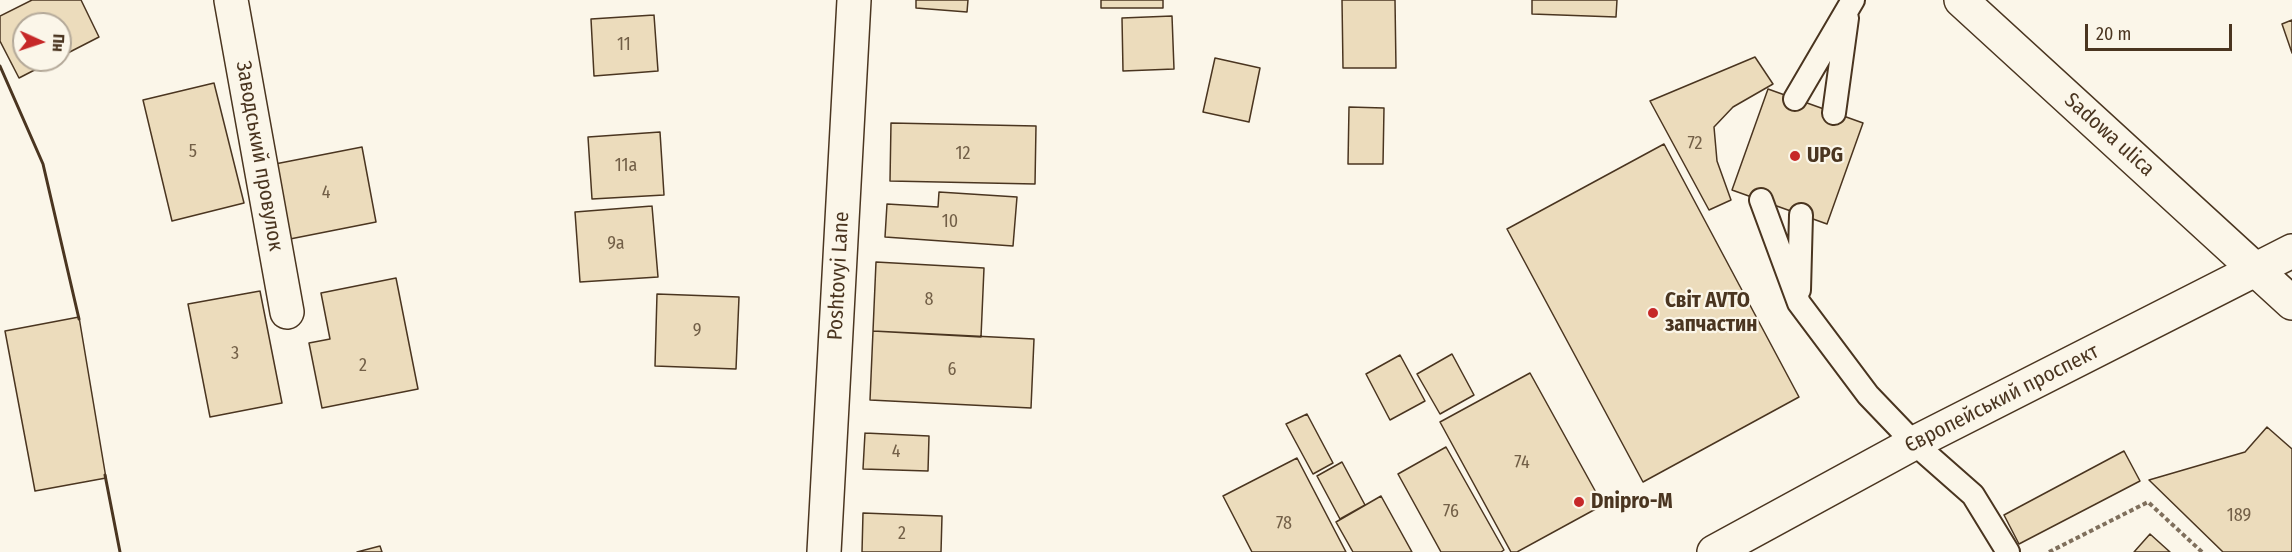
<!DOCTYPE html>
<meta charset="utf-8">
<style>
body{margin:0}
#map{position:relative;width:2292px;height:552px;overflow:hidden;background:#fbf6e9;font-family:"Fira Sans Condensed",sans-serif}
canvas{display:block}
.north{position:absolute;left:12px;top:12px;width:60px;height:60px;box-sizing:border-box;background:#fbf6e9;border:2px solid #b4a999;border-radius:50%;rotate:93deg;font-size:16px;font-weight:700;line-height:24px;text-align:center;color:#4a3520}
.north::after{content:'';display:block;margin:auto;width:21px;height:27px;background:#c62828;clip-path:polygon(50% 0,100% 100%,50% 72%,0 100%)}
.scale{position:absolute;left:2085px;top:24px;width:147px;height:27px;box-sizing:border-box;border:3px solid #4a3520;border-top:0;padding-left:8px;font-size:18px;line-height:21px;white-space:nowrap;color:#4a3520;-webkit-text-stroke:4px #fbf6e9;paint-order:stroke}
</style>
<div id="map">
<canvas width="2292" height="552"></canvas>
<div class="north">Пн</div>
<div class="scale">20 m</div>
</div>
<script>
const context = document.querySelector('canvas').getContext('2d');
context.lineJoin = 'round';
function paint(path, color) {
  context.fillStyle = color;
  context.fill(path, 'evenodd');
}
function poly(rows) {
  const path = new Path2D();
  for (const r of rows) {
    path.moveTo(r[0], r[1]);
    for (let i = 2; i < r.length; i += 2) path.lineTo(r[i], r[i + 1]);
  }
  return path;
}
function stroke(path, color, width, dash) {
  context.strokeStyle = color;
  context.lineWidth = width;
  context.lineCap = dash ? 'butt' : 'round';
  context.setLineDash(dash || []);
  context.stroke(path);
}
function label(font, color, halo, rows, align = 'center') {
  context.font = font + ' "Fira Sans Condensed",sans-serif';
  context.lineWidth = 4.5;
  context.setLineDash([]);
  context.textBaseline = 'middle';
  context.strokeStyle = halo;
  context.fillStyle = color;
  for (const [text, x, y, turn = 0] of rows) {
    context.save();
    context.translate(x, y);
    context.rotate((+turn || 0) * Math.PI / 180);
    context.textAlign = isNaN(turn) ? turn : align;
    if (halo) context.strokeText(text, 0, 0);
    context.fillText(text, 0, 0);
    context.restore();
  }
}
const building = poly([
 [32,0,81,0,99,37,60,57,60,24,24,24,24,60,54,60,19,78,0,41,0,16,32,0],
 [916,0,968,0,967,12,916,8,916,0],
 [1101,0,1163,0,1163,8,1101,8,1101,0],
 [1342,0,1395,0,1396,68,1343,68,1342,0],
 [1532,0,1617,0,1616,17,1532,14,1532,0],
 [654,15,658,71,594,76,591,19,654,15],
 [1172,16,1174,69,1123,71,1122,18,1172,16],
 [2292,20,2292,53,2282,24,2292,20],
 [1755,57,1773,84,1733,107,1714,127,1717,161,1731,200,1709,210,1650,101,1755,57],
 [1215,58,1260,68,1249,122,1203,112,1215,58],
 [214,83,244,203,172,221,143,100,214,83],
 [1768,89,1863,123,1827,224,1732,190,1768,89],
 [1349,107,1384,108,1383,164,1348,164,1349,107],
 [891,123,1036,126,1035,184,890,181,891,123],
 [660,132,664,195,592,199,588,137,660,132],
 [1664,144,1799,397,1643,482,1507,229,1664,144],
 [362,147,376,222,290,239,275,164,362,147],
 [939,192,1017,197,1013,246,885,237,887,204,938,207,939,192],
 [652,206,658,277,580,282,575,212,652,206],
 [876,262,984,268,981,337,873,331,876,262],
 [396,278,418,389,322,408,309,343,330,339,321,293,396,278],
 [260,291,282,403,210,417,188,304,260,291],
 [657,294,739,297,736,369,655,366,657,294],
 [79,317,106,478,35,491,5,331,79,317],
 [873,331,1034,339,1031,408,870,400,873,331],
 [1452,354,1474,395,1440,414,1417,374,1452,354],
 [1400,355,1425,401,1390,420,1366,374,1400,355],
 [1530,373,1603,505,1517,552,1511,552,1440,422,1530,373],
 [1307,414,1333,463,1313,474,1286,424,1307,414],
 [2267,427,2292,449,2292,552,2223,552,2149,480,2245,452,2267,427],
 [865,433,929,436,928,471,863,469,865,433],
 [1446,447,1504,550,1501,552,1441,552,1398,474,1446,447],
 [2124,451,2140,481,2019,544,2004,515,2124,451],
 [1297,458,1346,552,1252,552,1223,496,1297,458],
 [1342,462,1365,505,1340,519,1317,476,1342,462],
 [1381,496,1412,552,1353,552,1336,522,1381,496],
 [863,513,942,516,941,552,862,552,863,513],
 [2150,534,2170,552,2134,552,2150,534],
 [380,546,382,552,357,552,380,546]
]);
paint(building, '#ecdcbc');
stroke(building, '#4a3520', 1.5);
const lane = poly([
 [1795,99,1853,0],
 [1834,113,1847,18],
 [1761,200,1799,303,1868,395,1914,443,1973,495,2008,552],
 [1799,290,1801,215]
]);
const street = poly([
 [231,0,287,312],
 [824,552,854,0]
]);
const secondary = poly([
 [1961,0,2292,303]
]);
const primary = poly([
 [1714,552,1914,443,2292,251]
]);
stroke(lane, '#4a3520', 26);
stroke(street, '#4a3520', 36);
stroke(secondary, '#4a3520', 36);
stroke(primary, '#4a3520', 36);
stroke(poly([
 [2049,552,2148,502,2202,552]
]), '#7f6f5c', 4, [4.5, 3]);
stroke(lane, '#fbf6e9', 22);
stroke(street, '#fbf6e9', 33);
stroke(secondary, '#fbf6e9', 33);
stroke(primary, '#fbf6e9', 33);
stroke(poly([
 [0,66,43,164,79,319],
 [105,475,120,552]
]), '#4a3520', 3);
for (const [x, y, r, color] of [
 [1795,156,6,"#c62828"],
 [1653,313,6,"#c62828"],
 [1579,502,6,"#c62828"]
]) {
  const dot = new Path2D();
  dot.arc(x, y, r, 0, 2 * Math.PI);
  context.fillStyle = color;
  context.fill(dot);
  stroke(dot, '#fbf6e9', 2);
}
label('18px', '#725f47', null, [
 ["11",624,45],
 ["72",1695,144],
 ["5",193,152],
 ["12",963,154],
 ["11а",626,166],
 ["4",326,193],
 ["10",950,222],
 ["9а",616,244],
 ["8",929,300],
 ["9",697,331],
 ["3",235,354],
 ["2",363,366],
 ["6",952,370],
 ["4",896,452],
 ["74",1522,463],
 ["76",1451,512],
 ["189",2239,516],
 ["78",1284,524],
 ["2",902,534]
]);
label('21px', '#4a3520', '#fbf6e9', [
 ["Sadowa ulica",2109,135,42],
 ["Заводський провулок",259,156,80],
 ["Poshtovyi Lane",839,276,-87],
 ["Європейський проспект",2002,399,-27]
]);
label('bold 21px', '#4a3520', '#fbf6e9', [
 ["UPG",1807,156],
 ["Світ AVTO",1665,301],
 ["запчастин",1665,325],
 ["Dnipro-M",1591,502]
], 'left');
</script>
